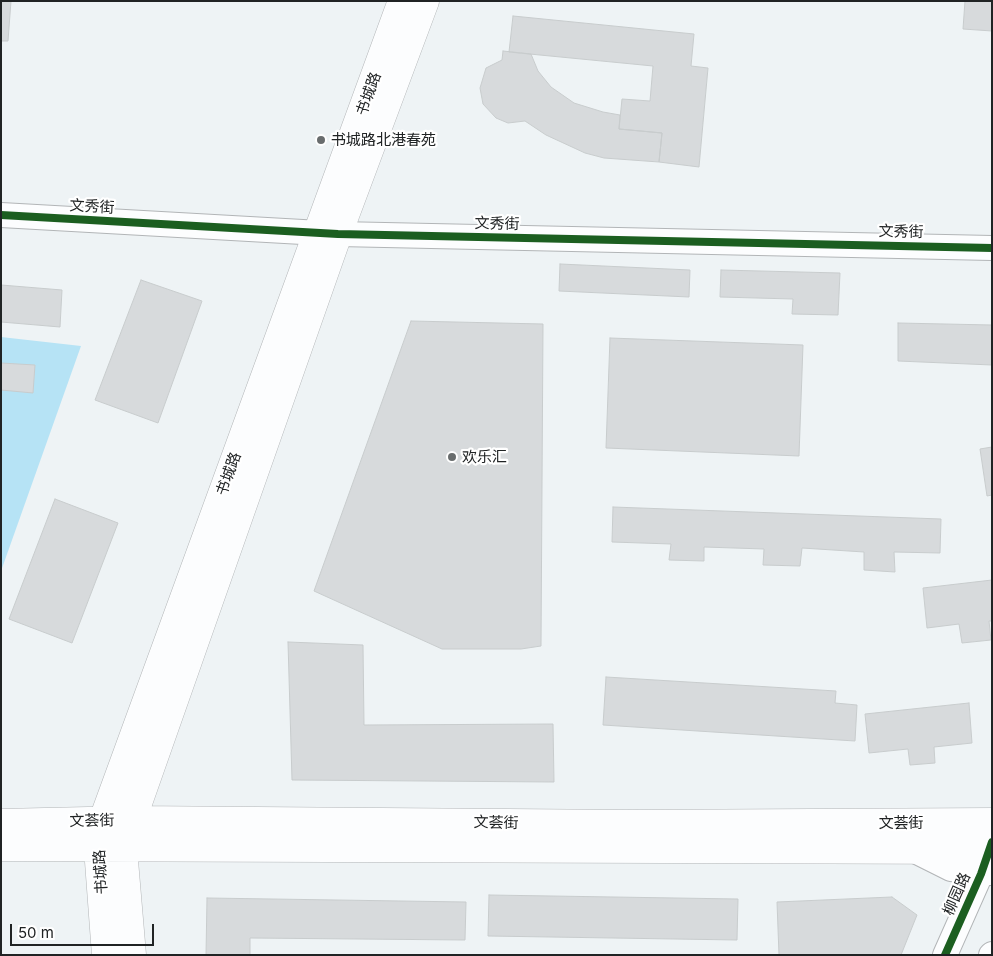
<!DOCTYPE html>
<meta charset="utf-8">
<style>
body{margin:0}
#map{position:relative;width:993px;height:956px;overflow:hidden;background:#eef3f5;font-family:Inter,sans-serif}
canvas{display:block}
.frame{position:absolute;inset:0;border:2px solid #202324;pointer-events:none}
.scale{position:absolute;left:10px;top:924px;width:144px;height:22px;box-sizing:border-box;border:2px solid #202324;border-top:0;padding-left:6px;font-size:15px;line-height:18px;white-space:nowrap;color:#202324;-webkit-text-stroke:4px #fff;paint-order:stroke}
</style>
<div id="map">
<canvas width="993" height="956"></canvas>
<div class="frame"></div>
<div class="scale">50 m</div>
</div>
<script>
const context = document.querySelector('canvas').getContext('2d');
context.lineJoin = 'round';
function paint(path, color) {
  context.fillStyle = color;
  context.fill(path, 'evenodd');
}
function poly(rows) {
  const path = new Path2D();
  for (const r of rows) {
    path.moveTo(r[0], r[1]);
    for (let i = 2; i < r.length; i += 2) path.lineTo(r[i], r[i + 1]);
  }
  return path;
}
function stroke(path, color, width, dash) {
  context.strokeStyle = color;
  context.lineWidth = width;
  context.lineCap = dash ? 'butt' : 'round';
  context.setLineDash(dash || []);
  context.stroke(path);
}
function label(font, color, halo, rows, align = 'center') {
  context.font = font + ' Inter,"Noto Sans SC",sans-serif';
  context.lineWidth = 4.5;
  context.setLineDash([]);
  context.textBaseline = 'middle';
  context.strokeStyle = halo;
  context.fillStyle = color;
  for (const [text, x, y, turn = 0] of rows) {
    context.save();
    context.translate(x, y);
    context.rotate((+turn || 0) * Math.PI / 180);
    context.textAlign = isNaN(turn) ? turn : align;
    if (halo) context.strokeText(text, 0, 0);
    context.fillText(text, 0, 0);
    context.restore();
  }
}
paint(poly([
 [1,337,81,346,1,571]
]), '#b6e3f5');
const building = poly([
 [1,1,11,1,8,41,1,41,1,1],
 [965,1,992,1,992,31,963,29,965,1],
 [513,16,694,34,691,66,708,68,699,167,659,162,662,133,619,129,622,99,650,101,653,66,509,52,513,16],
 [503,51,531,54,538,71,551,87,574,103,603,112,620,115,619,129,662,133,659,162,604,158,585,153,546,135,525,121,508,123,496,118,483,104,480,88,486,68,502,60,503,51],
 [560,264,690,270,689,297,559,291,560,264],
 [721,270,840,273,838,315,792,314,793,299,720,297,721,270],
 [141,280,202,301,158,423,95,400,141,280],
 [1,285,62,290,60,327,1,322,1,285],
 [411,321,543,324,541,646,521,649,442,649,314,591,411,321],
 [898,323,992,325,992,365,898,361,898,323],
 [610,338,803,345,799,456,606,448,610,338],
 [1,363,35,365,33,393,1,390,1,363],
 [992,447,992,495,987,496,980,449,992,447],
 [55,499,118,523,72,643,9,619,55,499],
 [613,507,941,519,940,553,894,552,895,572,864,570,864,552,802,548,800,566,763,565,764,549,704,547,704,561,669,560,671,544,612,542,613,507],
 [992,580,992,621,989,621,991,640,962,643,959,624,927,628,923,588,992,580],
 [288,642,363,645,364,725,553,724,554,782,292,780,288,642],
 [606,677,836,691,835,703,857,705,855,741,603,725,606,677],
 [969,703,972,743,934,747,935,763,910,765,908,749,869,753,865,714,969,703],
 [489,895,738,899,737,940,488,936,489,895],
 [892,897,917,915,901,955,779,955,777,902,892,897],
 [207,898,466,902,465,940,250,938,250,955,206,955,207,898]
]);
paint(building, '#d7dadc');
stroke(building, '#c8cccd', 1);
const minor = poly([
 [1,215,338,234,992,248],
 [911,849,951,869,992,873],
 [945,955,981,874,992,842],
 [991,955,992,954]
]);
const major = poly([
 [1,823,132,820,632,824,992,822],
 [1,847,992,850],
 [106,955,98,848,103,820,402,1],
 [132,955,123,849,132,820,338,234,425,1]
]);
stroke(minor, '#b2b5b7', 26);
stroke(major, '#b2b5b7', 29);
stroke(minor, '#fcfdfe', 24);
stroke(major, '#fcfdfe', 28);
stroke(poly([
 [1,215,338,234,992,248],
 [945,955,981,874,992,842]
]), '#1b5e20', 8);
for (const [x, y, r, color] of [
 [321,140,5,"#686c6d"],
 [452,457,5,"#686c6d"]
]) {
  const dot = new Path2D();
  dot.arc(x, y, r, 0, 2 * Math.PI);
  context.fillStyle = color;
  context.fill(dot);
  stroke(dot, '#fff', 2);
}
label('15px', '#202324', '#fff', [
 ["书城路",369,94,-70],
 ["文秀街",92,207,3],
 ["文秀街",497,224,1],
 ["文秀街",901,232,1],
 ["书城路",229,474,-70],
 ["文荟街",92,821,-1],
 ["文荟街",496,823,1],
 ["文荟街",901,823],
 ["书城路",101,872,-93],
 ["柳园路",957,894,-66]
]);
label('15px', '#202324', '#fff', [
 ["书城路北港春苑",331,140],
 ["欢乐汇",462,457]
], 'left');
</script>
